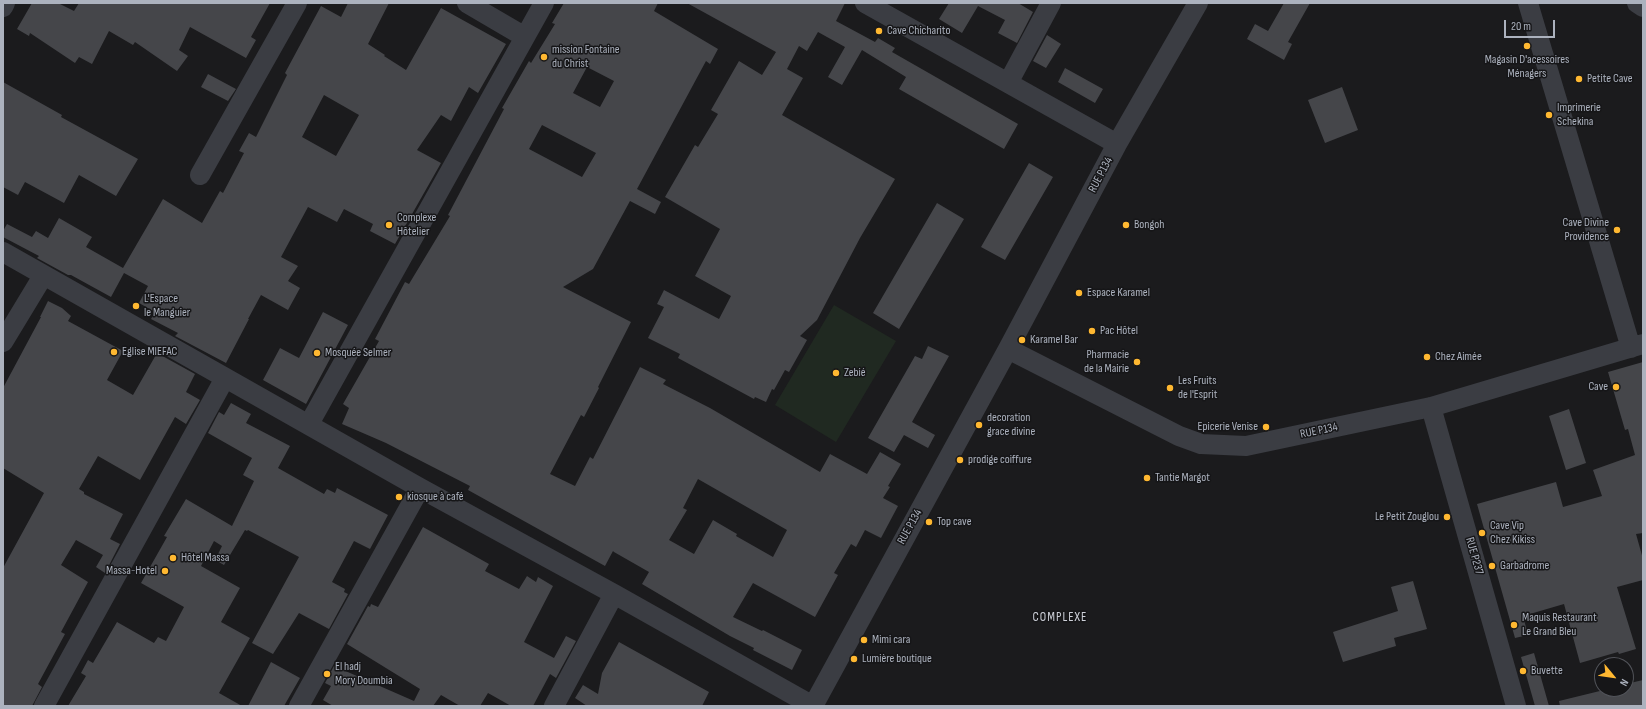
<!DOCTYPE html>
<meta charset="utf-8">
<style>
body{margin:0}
#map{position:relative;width:1646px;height:709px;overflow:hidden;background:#1b1b1d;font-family:"Sofia Sans Condensed",sans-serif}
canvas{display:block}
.frame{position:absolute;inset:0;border:4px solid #acb2be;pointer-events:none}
.north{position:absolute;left:1594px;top:657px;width:40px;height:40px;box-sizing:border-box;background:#161618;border:1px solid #52545a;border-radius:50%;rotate:119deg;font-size:11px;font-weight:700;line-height:16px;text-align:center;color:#acb2be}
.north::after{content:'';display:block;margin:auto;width:14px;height:18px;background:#ffb831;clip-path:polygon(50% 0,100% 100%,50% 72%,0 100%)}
.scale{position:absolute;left:1504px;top:20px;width:51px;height:18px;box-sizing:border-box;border:2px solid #acb2be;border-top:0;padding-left:5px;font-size:12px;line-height:14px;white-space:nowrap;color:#acb2be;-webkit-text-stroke:3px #161618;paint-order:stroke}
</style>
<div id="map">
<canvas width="1646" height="709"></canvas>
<div class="frame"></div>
<div class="north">N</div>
<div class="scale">20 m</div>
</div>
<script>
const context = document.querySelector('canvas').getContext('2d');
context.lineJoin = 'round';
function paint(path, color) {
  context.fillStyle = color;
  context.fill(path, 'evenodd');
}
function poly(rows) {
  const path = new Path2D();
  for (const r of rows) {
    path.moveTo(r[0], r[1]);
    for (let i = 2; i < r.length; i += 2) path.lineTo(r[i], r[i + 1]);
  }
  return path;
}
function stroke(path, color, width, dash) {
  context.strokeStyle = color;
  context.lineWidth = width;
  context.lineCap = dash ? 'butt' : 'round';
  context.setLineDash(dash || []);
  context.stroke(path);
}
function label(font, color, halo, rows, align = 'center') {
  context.font = font + ' "Sofia Sans Condensed",sans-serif';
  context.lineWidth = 3;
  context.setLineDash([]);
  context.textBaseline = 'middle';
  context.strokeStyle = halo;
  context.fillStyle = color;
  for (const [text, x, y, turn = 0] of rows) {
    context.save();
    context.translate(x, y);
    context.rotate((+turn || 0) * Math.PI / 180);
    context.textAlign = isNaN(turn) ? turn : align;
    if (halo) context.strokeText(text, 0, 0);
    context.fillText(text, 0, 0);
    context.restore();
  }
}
paint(poly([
 [834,305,896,341,836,442,775,405]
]), '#202921');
paint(poly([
 [32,3,58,3,74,11,79,3,270,3,251,37,256,40,246,58,190,27,179,50,188,56,177,71,135,42,133,45,109,31,92,64,79,57,75,63,30,33,29,36,17,29],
 [348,3,389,3,368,44,385,55,384,56,406,70,441,8,506,44,478,93,469,87,451,121,441,115,417,150,441,163,395,244,370,231,373,224,344,209,337,222,308,207,281,257,298,266,288,281,300,288,288,310,261,295,248,319,249,319,226,363,175,336,178,333,151,319,155,312,139,303,148,286,124,273,111,297,71,275,68,275,37,258,39,256,3,237,3,231,7,224,32,237,36,231,48,238,59,218,92,237,86,247,123,268,163,199,202,223,220,191,223,193,244,153,239,151,249,133,256,137,287,75,285,73,321,6,341,17],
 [324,95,359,115,336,156,302,137],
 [564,3,658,3,654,11,718,49,710,64,706,61,637,189,661,202,655,214,630,201,593,269,563,287,631,322,598,387,599,388,584,417,581,415,550,474,575,486,590,457,593,459,640,367,666,380,663,384,710,408,820,472,830,454,867,474,880,452,901,464,888,486,890,487,883,498,898,506,881,538,865,530,856,547,851,544,834,573,838,575,815,617,753,583,733,617,762,631,763,630,802,650,792,670,753,650,754,648,730,636,642,584,649,572,614,552,613,551,605,566,468,490,470,486,386,443,342,424,349,408,343,404,379,341,375,339,405,282,409,284,450,216,448,215,504,109,502,108,529,61,531,63,555,24,552,23],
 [587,67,614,81,600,107,573,93],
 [542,125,596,153,582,177,529,149],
 [698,479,787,530,773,557,736,536,737,534,713,520,694,554,669,540,687,510,683,508],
 [687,3,845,3,836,21,875,42,878,38,895,48,892,52,1018,124,1004,149,899,89,906,77,862,50,842,85,828,77,845,47,818,32,807,51,799,46,787,69,803,78,782,115,895,179,860,238,817,320,800,336,807,340,789,372,785,370,774,390,772,389,766,402,755,397,754,399,678,358,680,354,648,338,664,307,657,304,664,290,719,319,731,296,695,276,720,229,665,197,695,145,698,147,718,114,711,110,739,61,762,75,776,52],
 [949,3,1018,3,1033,12,1017,43,998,33,1005,20,978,6,962,33,939,19],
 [1284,3,1310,3,1288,42,1292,44,1284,60,1247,39,1255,24,1268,31],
 [1047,35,1061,44,1046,68,1033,61],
 [1065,68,1103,89,1095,103,1058,82],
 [208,74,236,89,228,101,201,87],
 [3,82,62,115,61,117,138,159,116,196,79,175,64,203,25,182,18,195,3,187],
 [1342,87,1358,130,1325,143,1308,100],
 [1029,163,1053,177,1005,260,981,247],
 [937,203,964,219,899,329,873,313],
 [48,301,62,308,71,316,68,321,123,351,107,380,133,395,157,353,195,374,186,392,200,400,186,424,175,417,140,480,98,456,79,489,84,492,84,494,123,514,110,539,120,544,105,573,96,567,103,555,76,540,61,565,88,582,61,632,65,634,38,684,42,687,32,706,3,706,3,568,44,493,3,468,3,388,41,317,40,317],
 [323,312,348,325,306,404,263,380,280,348,299,358],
 [928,346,949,356,912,422,935,435,928,448,904,435,894,452,868,438,915,356,922,359],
 [1643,362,1643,533,1636,534,1643,559,1643,580,1617,587,1636,649,1619,654,1618,652,1580,663,1564,604,1523,616,1528,635,1515,638,1477,504,1556,482,1563,507,1602,496,1593,470,1635,455,1628,429,1625,430,1608,372],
 [231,403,251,414,246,423,290,446,278,468,324,494,327,489,335,493,337,488,388,515,370,549,354,541,332,582,345,589,344,592,348,594,329,629,299,613,273,654,252,643,299,557,248,530,247,531,245,530,224,565,215,560,222,546,214,541,201,566,240,588,221,622,250,638,219,693,242,706,68,706,86,676,81,673,88,660,93,663,117,622,154,643,158,637,166,641,184,607,141,583,167,537,164,536,186,499,232,526,254,481,243,475,252,458,208,433,219,412,224,415],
 [1569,409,1586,463,1566,470,1549,416],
 [423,527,489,564,485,571,519,589,527,576,536,582,538,577,553,586,524,642,554,658,566,636,576,641,556,678,550,674,533,706,511,706,488,693,480,706,460,706,441,695,433,706,333,706,323,700,331,686,325,683,334,666,414,701,420,689,347,644,368,606,370,607,371,604,378,607],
 [1413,581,1427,629,1394,638,1396,646,1343,662,1333,632,1398,611,1391,587],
 [619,642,709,692,702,706,587,706,575,698,583,685,598,694,602,673],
 [1534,653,1549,706,1535,706,1521,657],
 [271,662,300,678,284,706,248,706],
 [1643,680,1643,706,1560,706,1559,701,1608,689,1626,689,1626,684]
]), '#45464a');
stroke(poly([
 [467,3,525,37],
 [865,3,1117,144],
 [1528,3,1631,348],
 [1637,3,1643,7],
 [3,7,5,3],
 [1008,83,1051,3],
 [200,175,297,3],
 [3,252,420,488,614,594,813,706],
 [3,342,43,276],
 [1008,349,1179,436,1201,444,1246,446,1431,407,1643,344],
 [1431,407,1516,706],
 [309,424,544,3],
 [44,706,225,378],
 [299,706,420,488],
 [554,706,614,594],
 [813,706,1008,349,1117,144,1198,3]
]), '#3b3d43', 20);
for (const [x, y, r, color] of [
 [879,31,4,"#ffb831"],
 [1527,46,4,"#ffb831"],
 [544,57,4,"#ffb831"],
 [1579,79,4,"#ffb831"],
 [1549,115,4,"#ffb831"],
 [389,225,4,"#ffb831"],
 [1126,225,4,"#ffb831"],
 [1617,230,4,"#ffb831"],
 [1079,293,4,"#ffb831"],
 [136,306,4,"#ffb831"],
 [1092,331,4,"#ffb831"],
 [1022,340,4,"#ffb831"],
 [114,352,4,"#ffb831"],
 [317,353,4,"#ffb831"],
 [1427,357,4,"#ffb831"],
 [1137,362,4,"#ffb831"],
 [836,373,4,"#ffb831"],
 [1616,387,4,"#ffb831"],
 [1170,388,4,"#ffb831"],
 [979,425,4,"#ffb831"],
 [1266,427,4,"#ffb831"],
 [960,460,4,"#ffb831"],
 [1147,478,4,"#ffb831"],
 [399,497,4,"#ffb831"],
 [1447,517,4,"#ffb831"],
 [929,522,4,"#ffb831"],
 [1482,533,4,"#ffb831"],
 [173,558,4,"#ffb831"],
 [1492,566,4,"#ffb831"],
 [165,571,4,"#ffb831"],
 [1514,625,4,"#ffb831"],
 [864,640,4,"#ffb831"],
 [854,659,4,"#ffb831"],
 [1523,671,4,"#ffb831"],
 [327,674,4,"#ffb831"]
]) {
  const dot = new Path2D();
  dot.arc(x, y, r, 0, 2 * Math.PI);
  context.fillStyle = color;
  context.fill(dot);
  stroke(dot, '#161618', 1.5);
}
label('12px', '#acb2be', '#161618', [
 ["Cave Chicharito",887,31],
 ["mission Fontaine",552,50],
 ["du Christ",552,64],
 ["Magasin D'acessoires",1527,60,"center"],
 ["Ménagers",1527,74,"center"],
 ["Petite Cave",1587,79],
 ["Imprimerie",1557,108],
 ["Schekina",1557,122],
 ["Complexe",397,218],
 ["Hôtelier",397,232],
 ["Cave Divine",1609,223,"right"],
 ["Providence",1609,237,"right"],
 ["Bongoh",1134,225],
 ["Espace Karamel",1087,293],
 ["L'Espace",144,299],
 ["le Manguier",144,313],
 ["Pac Hôtel",1100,331],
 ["Karamel Bar",1030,340],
 ["Eglise MIEFAC",122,352],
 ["Mosquée Selmer",325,353],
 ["Pharmacie",1129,355,"right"],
 ["de la Mairie",1129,369,"right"],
 ["Chez Aimée",1435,357],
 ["Zebié",844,373],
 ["Les Fruits",1178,381],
 ["de l'Esprit",1178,395],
 ["Cave",1608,387,"right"],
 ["decoration",987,418],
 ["grace divine",987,432],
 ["Epicerie Venise",1258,427,"right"],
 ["prodige coiffure",968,460],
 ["Tantie Margot",1155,478],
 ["kiosque à café",407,497],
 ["Le Petit Zouglou",1439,517,"right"],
 ["Top cave",937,522],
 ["Cave Vip",1490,526],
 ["Chez Kikiss",1490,540],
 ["Hôtel Massa",181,558],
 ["Garbadrome",1500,566],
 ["Massa-Hotel",157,571,"right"],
 ["Maquis Restaurant",1522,618],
 ["Le Grand Bleu",1522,632],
 ["Mimi cara",872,640],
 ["Lumière boutique",862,659],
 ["El hadj",335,667],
 ["Mory Doumbia",335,681],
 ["Buvette",1531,671]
], 'left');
label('12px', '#acb2be', '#161618', [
 ["RUE P134",1101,175,-62],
 ["RUE P134",1319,431,-12],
 ["RUE P134",910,527,-61],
 ["RUE P237",1474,556,74]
]);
context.letterSpacing = '1px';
label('13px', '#ced1d9', '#161618', [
 ["COMPLEXE",1060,618]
]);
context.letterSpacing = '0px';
</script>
